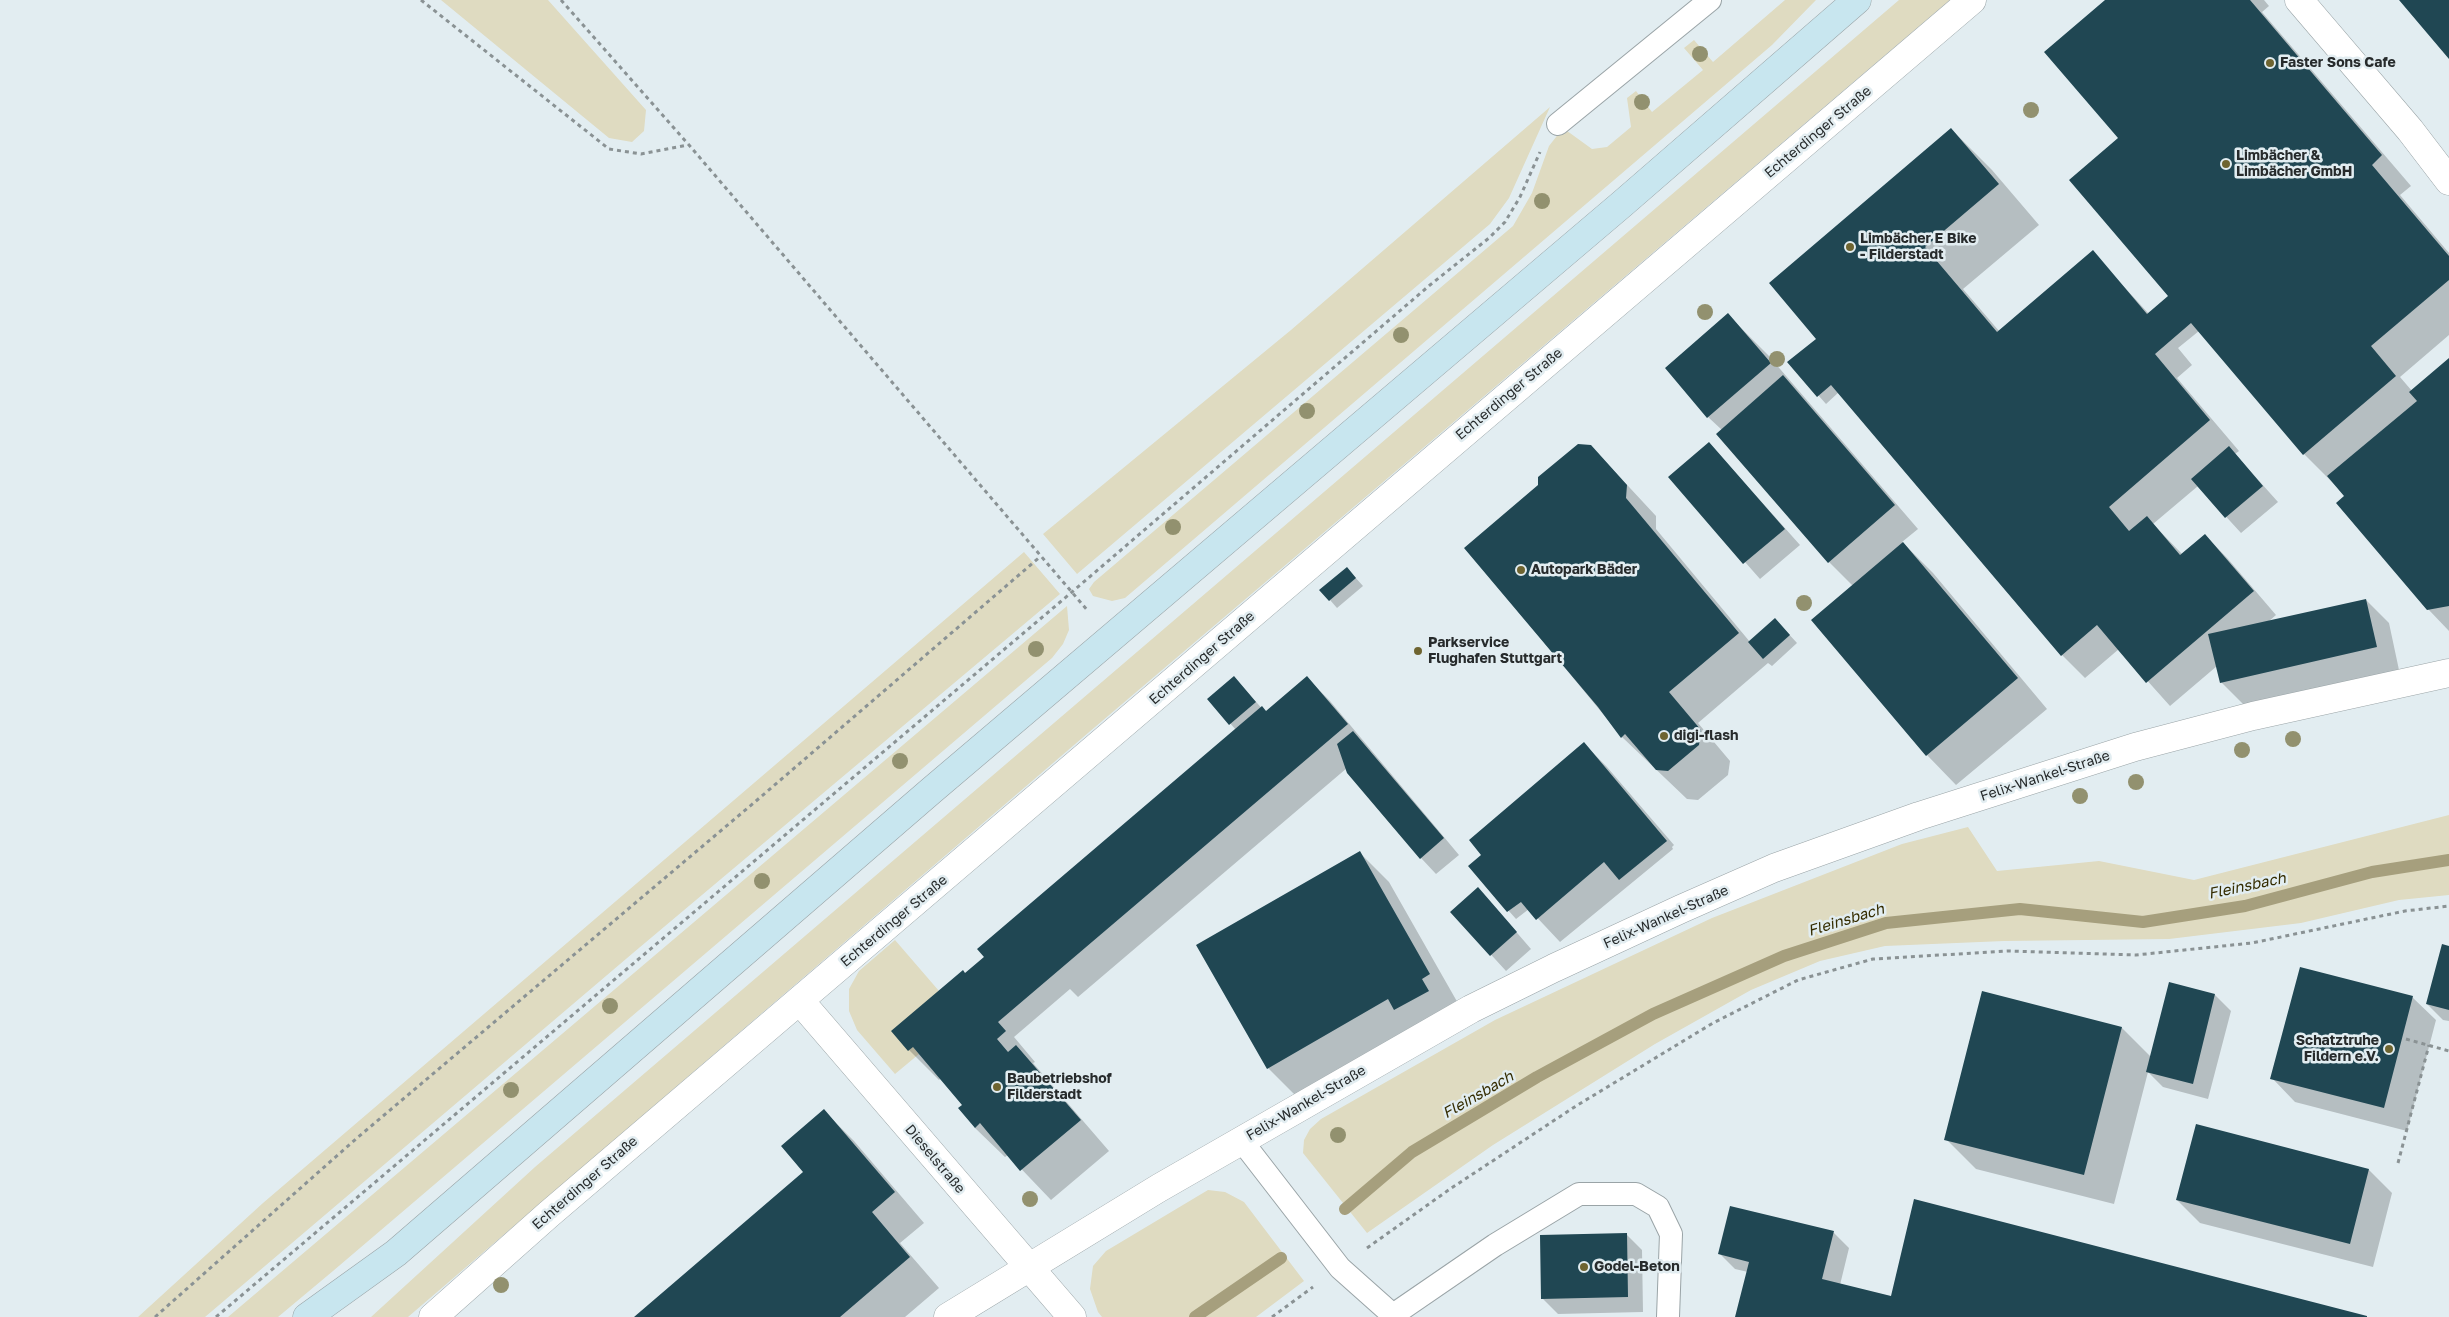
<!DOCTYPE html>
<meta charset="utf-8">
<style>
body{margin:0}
canvas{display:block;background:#e2edf1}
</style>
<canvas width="2449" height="1317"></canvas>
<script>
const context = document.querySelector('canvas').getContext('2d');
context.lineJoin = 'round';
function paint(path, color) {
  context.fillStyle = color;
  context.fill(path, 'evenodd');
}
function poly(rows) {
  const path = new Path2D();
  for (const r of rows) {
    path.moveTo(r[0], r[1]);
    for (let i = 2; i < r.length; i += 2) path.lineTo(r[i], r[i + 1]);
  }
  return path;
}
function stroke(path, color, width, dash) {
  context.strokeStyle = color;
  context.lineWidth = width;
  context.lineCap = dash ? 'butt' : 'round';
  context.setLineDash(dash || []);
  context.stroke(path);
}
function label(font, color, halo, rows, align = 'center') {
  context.font = font + ' "Golos Text",sans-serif';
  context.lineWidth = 5;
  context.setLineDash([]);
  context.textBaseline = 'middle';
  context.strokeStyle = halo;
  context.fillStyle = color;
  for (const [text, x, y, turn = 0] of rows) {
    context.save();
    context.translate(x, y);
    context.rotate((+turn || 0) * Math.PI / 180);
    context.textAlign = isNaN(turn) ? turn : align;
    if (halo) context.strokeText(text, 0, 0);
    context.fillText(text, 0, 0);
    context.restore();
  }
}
paint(poly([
 [441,0,548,0,646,110,644,131,632,142,609,138],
 [1785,0,1816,0,1772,45,1125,598,1112,601,1093,596,1089,589,1094,582,1513,226,1532,193,1549,146,1563,128,1592,149,1607,147,1631,127,1627,98,1636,91,1652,112,1703,70,1684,48,1694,40,1713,62],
 [1899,0,1950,0,1088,733,408,1317,371,1317,535,1167],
 [1550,107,1509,198,1490,224,1077,574,1043,534,1291,330],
 [1024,552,1060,594,633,953,205,1317,138,1317,263,1203],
 [1067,606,1069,630,1063,644,1052,658,333,1271,278,1317,228,1317],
 [2449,815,2449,895,2399,900,2301,923,2169,939,2004,941,1885,946,1820,961,1751,990,1655,1044,1493,1145,1367,1233,1303,1153,1304,1140,1310,1129,1321,1119,1495,1020,1712,918,1902,844,1968,827,1997,871,2099,861,2194,880],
 [895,940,939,991,913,1047,919,1054,895,1074,857,1030,849,1011,849,989,859,971],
 [1208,1190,1225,1192,1244,1202,1304,1281,1256,1317,1102,1317,1098,1312,1090,1289,1093,1266,1106,1251]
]), '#dfdbc1');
paint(poly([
 [2107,0,2264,0,2269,6,2262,12,2411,186,2400,195,2449,253,2449,335,2400,377,2412,391,2449,360,2449,631,2428,609,2346,496,2304,454,2199,331,2178,348,2192,365,2177,378,2239,451,2235,454,2278,502,2241,533,2198,486,2153,524,2182,554,2205,535,2228,559,2276,615,2268,622,2366,600,2389,623,2399,670,2244,705,2221,682,2217,666,2170,706,2119,649,2085,678,2062,655,1839,392,1826,404,1789,362,1818,339,1951,129,1992,170,2039,225,1963,289,1999,331,2092,252,2149,314,2170,296,2120,138],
 [1728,315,1768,355,1918,529,1902,542,1933,573,2047,709,1956,785,1927,755,1853,586,1829,562,1718,434,1722,430,1708,417],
 [1709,443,1800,545,1760,579,1670,477],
 [1591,446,1656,516,1656,529,1750,642,1775,619,1797,643,1772,666,1768,663,1698,723,1730,761,1728,775,1698,800,1687,799,1622,737,1513,605],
 [1354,576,1363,586,1337,608,1330,600],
 [1307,678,1330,701,1459,855,1436,874,1421,858,1347,768,1078,997,1070,989,1014,1037,1035,1062,1033,1063,1109,1151,1051,1200,1008,1155,1005,1157,975,1128,964,1105,941,1078,939,1080,909,1050,965,974,1236,730,1209,699,1241,685,1266,713],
 [1584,744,1607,767,1674,845,1672,847,1673,849,1560,942,1529,909,1516,919,1470,867,1488,863],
 [1359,852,1389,882,1459,1005,1298,1098,1268,1068],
 [1493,905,1531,949,1506,971,1452,912],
 [2449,947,2449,1021,2443,1020,2427,1004],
 [2170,984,2215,995,2231,1011,2208,1099,2163,1087,2148,1072,2114,1204,1976,1169,1946,1139,1983,993,2122,1028,2151,1057],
 [2412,997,2436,1020,2407,1131,2295,1102,2272,1078],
 [824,1111,854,1141,924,1223,900,1243,939,1288,905,1317,636,1317,805,1172],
 [2369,1170,2392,1193,2373,1267,2200,1223,2177,1200],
 [1731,1207,1834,1233,1849,1248,1840,1285,1891,1297,2364,1317,1736,1317,1748,1272,1735,1269,1719,1253],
 [1626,1234,1642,1250,1643,1312,1558,1314,1542,1298]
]), '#0003');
stroke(poly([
 [1345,1209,1412,1152,1537,1077,1653,1014,1784,956,1886,923,2020,909,2143,922,2245,906,2372,872,2449,860],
 [1195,1317,1281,1258]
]), '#a69f7d', 12);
paint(poly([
 [2105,0,2250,0,2382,155,2372,165,2449,256,2449,280,2371,346,2396,376,2303,455,2191,323,2155,354,2210,420,2109,507,2129,531,2147,516,2180,555,2205,534,2254,591,2146,683,2097,625,2061,656,1831,385,1817,397,1787,362,1816,339,1769,283,1951,128,1999,184,1925,247,1997,332,2093,250,2147,314,2168,296,2069,180,2118,138,2044,52],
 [2399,0,2449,0,2449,59],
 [1728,313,1771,363,1707,418,1665,368],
 [2449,358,2449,606,2427,610,2336,503,2344,496,2327,476,2417,401,2409,392],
 [1783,375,1895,505,1828,563,1716,434],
 [1709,442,1785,529,1743,564,1668,477],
 [1578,444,1591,445,1627,485,1626,498,1739,633,1669,692,1701,730,1699,745,1668,771,1656,770,1625,734,1621,738,1598,707,1464,548,1538,485,1538,477],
 [2229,446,2263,486,2225,518,2191,479],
 [1903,542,2018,678,1926,756,1811,620],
 [1347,567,1356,578,1329,601,1319,590],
 [2366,599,2377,647,2220,683,2208,634],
 [1775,618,1790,635,1763,659,1748,642],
 [1234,676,1256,702,1229,725,1207,699],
 [1307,676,1348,724,998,1022,1006,1031,997,1039,1008,1052,1016,1045,1081,1120,1020,1171,980,1123,975,1128,958,1108,962,1105,913,1047,908,1051,891,1031,963,970,965,973,984,957,977,949,1262,706,1266,711],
 [1353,731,1444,838,1420,859,1347,773,1337,744],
 [1584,742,1667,841,1619,880,1604,862,1536,920,1521,902,1507,912,1468,866,1481,855,1469,840],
 [1360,851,1430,974,1422,979,1429,991,1394,1010,1388,999,1267,1069,1196,945],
 [1478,887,1517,932,1490,956,1450,912],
 [2442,944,2449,946,2449,1010,2426,1004],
 [2300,967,2413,996,2384,1108,2270,1079],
 [2169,982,2215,994,2193,1084,2146,1072],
 [1982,991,2122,1027,2084,1175,1944,1140],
 [824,1109,895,1192,872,1212,910,1257,840,1317,634,1317,803,1172,781,1146],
 [2196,1124,2369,1169,2350,1244,2176,1200],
 [1914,1199,2367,1316,2367,1317,1735,1317,1749,1262,1718,1254,1730,1206,1834,1231,1822,1279,1891,1296],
 [1627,1233,1628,1297,1541,1299,1540,1235]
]), '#204753');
const service = poly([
 [1558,124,1710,0],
 [1241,1140,1340,1268,1395,1317],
 [1393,1315,1495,1245,1579,1194,1636,1194,1658,1207,1671,1234,1668,1317]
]);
const minor = poly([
 [2299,0,2410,130,2449,181],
 [800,1001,1072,1317],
 [433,1317,549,1214,1972,0],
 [948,1317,1159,1188,1471,1009,1554,968,1681,909,1774,868,1919,816,2135,747,2253,716,2449,673]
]);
const secondary = poly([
 [307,1317,396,1253,932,790,1622,204,1857,0]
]);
stroke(service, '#9aa4a7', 24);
stroke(minor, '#9aa4a7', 29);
stroke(secondary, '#9aa4a7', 29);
stroke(poly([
 [421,0,609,149,641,154,688,145],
 [561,0,689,145,1088,611],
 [2406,1039,2449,1051],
 [2398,1163,2429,1045],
 [1367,1248,1450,1189,1576,1106,1713,1023,1798,980,1873,959,2008,951,2136,955,2252,943,2405,911,2449,906],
 [155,1317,357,1138,756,801,1041,556],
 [216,1317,1072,592,1430,285,1489,238,1505,222,1520,197,1540,152],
 [1272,1317,1313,1287]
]), '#8a9294', 3, [4, 4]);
stroke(service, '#fff', 22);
stroke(minor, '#fff', 28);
stroke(secondary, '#c8e6ef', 28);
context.fillStyle = '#92916f';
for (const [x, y] of [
 [1700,54],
 [1642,102],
 [2031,110],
 [1542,201],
 [1705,312],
 [1401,335],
 [1777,359],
 [1307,411],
 [1173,527],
 [1804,603],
 [1036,649],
 [2293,739],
 [2242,750],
 [900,761],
 [2136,782],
 [2080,796],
 [762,881],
 [610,1006],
 [511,1090],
 [1338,1135],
 [1030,1199],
 [501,1285]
]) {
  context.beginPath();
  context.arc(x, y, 8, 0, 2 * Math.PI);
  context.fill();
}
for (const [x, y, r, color] of [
 [2270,63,5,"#6e6430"],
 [2226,164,5,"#6e6430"],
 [1850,247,5,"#6e6430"],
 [1521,570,5,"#6e6430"],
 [1418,651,5,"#6e6430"],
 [1664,736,5,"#6e6430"],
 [2389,1049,5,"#6e6430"],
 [997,1087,5,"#6e6430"],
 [1584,1267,5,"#6e6430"]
]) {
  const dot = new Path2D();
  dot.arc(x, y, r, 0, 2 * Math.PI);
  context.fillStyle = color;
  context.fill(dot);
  stroke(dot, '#e2edf1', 2);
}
label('bold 14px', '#272b2c', '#e2edf1', [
 ["Faster Sons Cafe",2280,63],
 ["Limbächer &",2236,156],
 ["Limbächer GmbH",2236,172],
 ["Limbächer E Bike",1860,239],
 ["- Filderstadt",1860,255],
 ["Autopark Bäder",1531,570],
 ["Parkservice",1428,643],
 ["Flughafen Stuttgart",1428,659],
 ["digi-flash",1674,736],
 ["Schatztruhe",2379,1041,"right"],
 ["Fildern e.V.",2379,1057,"right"],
 ["Baubetriebshof",1007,1079],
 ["Filderstadt",1007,1095],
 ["Godel-Beton",1594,1267]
], 'left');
label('14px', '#272b2c', '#e2edf1', [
 ["Echterdinger Straße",1818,132,-40],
 ["Echterdinger Straße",1509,394,-40],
 ["Echterdinger Straße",1202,658,-41],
 ["Felix-Wankel-Straße",2045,776,-18],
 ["Felix-Wankel-Straße",1666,917,-24],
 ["Echterdinger Straße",894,921,-40],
 ["Felix-Wankel-Straße",1306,1103,-30],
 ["Dieselstraße",935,1159,50],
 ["Echterdinger Straße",585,1183,-41]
]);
label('italic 15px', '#342c00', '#e2edf1', [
 ["Fleinsbach",2247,886,-12],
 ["Fleinsbach",1846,920,-17],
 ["Fleinsbach",1478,1095,-30]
]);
</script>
